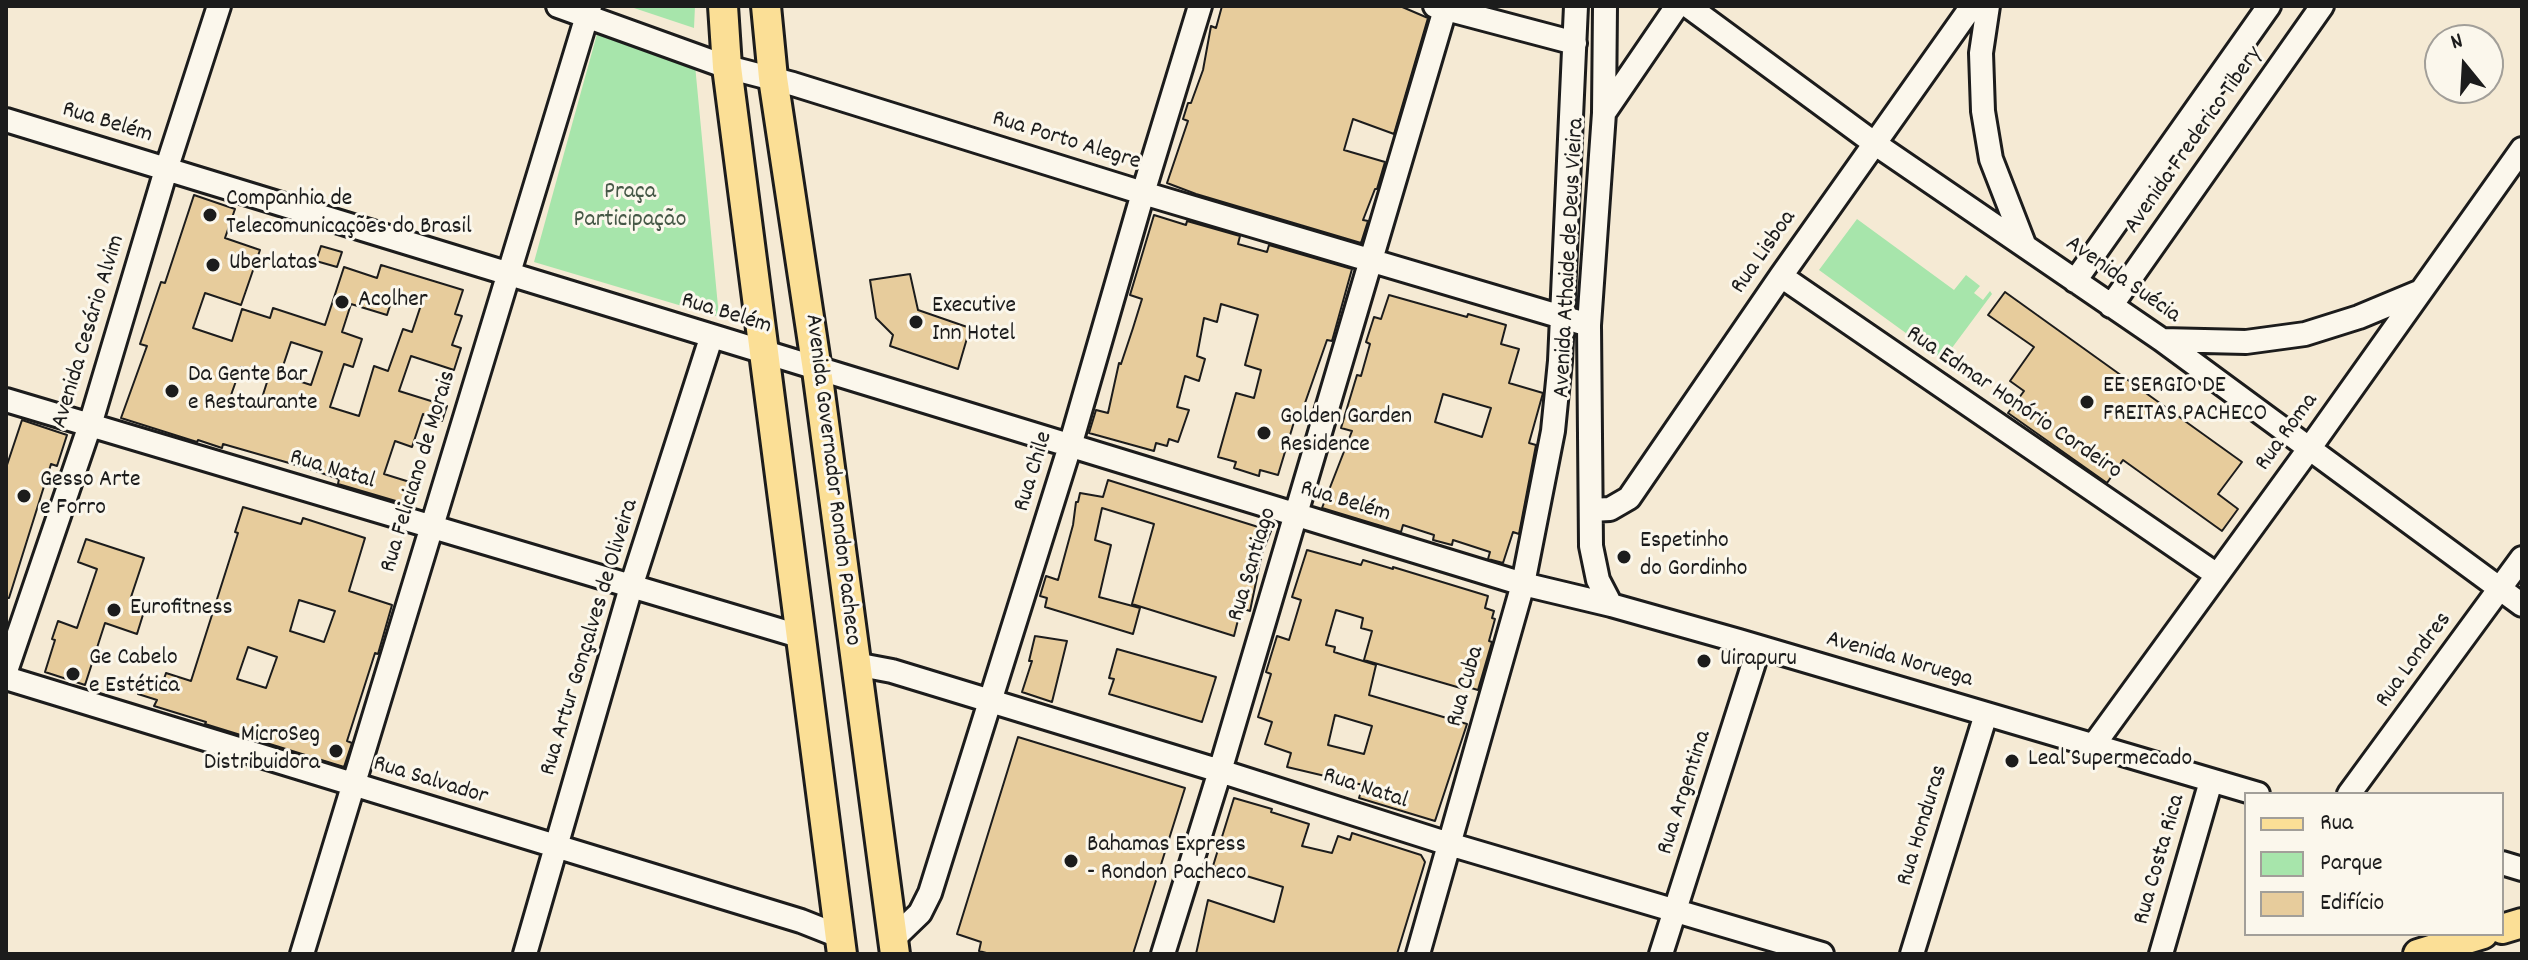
<!DOCTYPE html>
<meta charset="utf-8">
<style>
body{margin:0}
#map{position:relative;width:2528px;height:960px;overflow:hidden;background:#f5ead4;font-family:Dekko,sans-serif}
canvas{display:block}
.frame{position:absolute;inset:0;border:8px solid #1c1c1c;pointer-events:none}
.legend{position:absolute;left:2244px;top:792px;width:260px;height:144px;box-sizing:border-box;background:#fbf7ec;border:2px solid #a29f99;margin:0;padding:10px 14px;list-style:none;font-size:24px;color:#1c1c1c}
.legend li{display:flex;align-items:center;gap:16px;height:40px}
.legend b{width:40px;border:2px solid #a29f99}
.north{position:absolute;left:2424px;top:24px;width:80px;height:80px;box-sizing:border-box;background:#fbf7ec;border:2px solid #a29f99;border-radius:50%;rotate:342deg;font-size:22px;font-weight:700;line-height:32px;text-align:center;color:#1c1c1c}
.north::after{content:'';display:block;margin:auto;width:28px;height:36px;background:#1c1c1c;clip-path:polygon(50% 0,100% 100%,50% 72%,0 100%)}
</style>
<div id="map">
<canvas width="2528" height="960"></canvas>
<div class="frame"></div>
<ul class="legend">
<li><b style="height:10px;background:#fbdf96"></b>Rua</li>
<li><b style="height:22px;background:#a7e5ab"></b>Parque</li>
<li><b style="height:22px;background:#e7cc9c"></b>Edifício</li>
</ul>
<div class="north">N</div>
</div>
<script>
const context = document.querySelector('canvas').getContext('2d');
context.lineJoin = 'round';
function paint(path, color) {
  context.fillStyle = color;
  context.fill(path, 'evenodd');
}
function poly(rows) {
  const path = new Path2D();
  for (const r of rows) {
    path.moveTo(r[0], r[1]);
    for (let i = 2; i < r.length; i += 2) path.lineTo(r[i], r[i + 1]);
  }
  return path;
}
function stroke(path, color, width, dash) {
  context.strokeStyle = color;
  context.lineWidth = width;
  context.lineCap = dash ? 'butt' : 'round';
  context.setLineDash(dash || []);
  context.stroke(path);
}
function label(font, color, halo, rows, align = 'center') {
  context.font = font + ' Dekko,sans-serif';
  context.lineWidth = 6;
  context.setLineDash([]);
  context.textBaseline = 'middle';
  context.strokeStyle = halo;
  context.fillStyle = color;
  for (const [text, x, y, turn = 0] of rows) {
    context.save();
    context.translate(x, y);
    context.rotate((+turn || 0) * Math.PI / 180);
    context.textAlign = isNaN(turn) ? turn : align;
    if (halo) context.strokeText(text, 0, 0);
    context.fillText(text, 0, 0);
    context.restore();
  }
}
paint(poly([
 [628,6,695,6,694,28],
 [597,34,695,65,719,317,534,262],
 [1857,219,1954,290,1966,275,1980,286,1974,293,1983,300,1990,291,1992,294,1943,360,1819,270]
]), '#a7e5ab');
const building = poly([
 [1222,6,1400,6,1428,18,1394,134,1353,119,1344,150,1385,162,1377,189,1375,189,1363,220,1368,221,1361,243,1196,194,1167,183,1188,121,1183,119,1188,103,1191,103,1203,70,1211,26,1216,28,1222,6],
 [194,195,235,209,225,238,260,250,241,305,205,293,193,328,232,341,242,309,270,318,273,308,325,325,344,267,377,278,381,265,463,290,455,314,462,316,452,345,461,348,454,370,411,356,399,391,447,406,442,421,423,414,412,447,395,441,384,474,413,483,406,504,338,484,339,479,310,469,223,444,222,448,198,440,197,442,121,418,147,346,140,344,161,282,165,283,194,195],
 [394,293,422,302,412,332,403,329,388,371,374,366,359,416,330,407,344,364,353,367,362,339,342,332,351,304,387,315,394,293],
 [291,342,322,352,311,385,280,375,291,342],
 [241,367,269,376,260,404,231,395,241,367],
 [1154,215,1186,225,1187,221,1240,236,1238,244,1267,252,1269,245,1352,269,1332,341,1327,340,1298,423,1294,422,1278,475,1260,470,1259,476,1234,468,1236,462,1218,457,1236,393,1254,398,1261,370,1245,365,1258,315,1221,304,1217,322,1204,318,1197,356,1205,359,1199,381,1185,376,1177,407,1189,410,1178,442,1169,439,1167,446,1156,443,1154,451,1089,433,1096,410,1108,413,1119,363,1121,364,1133,328,1142,299,1130,295,1154,215],
 [321,246,342,252,337,267,316,261,321,246],
 [910,274,918,310,970,328,958,369,890,346,893,335,876,318,870,280,910,274],
 [2005,292,2242,462,2218,494,2238,509,2222,531,2123,460,2107,483,2008,413,2024,391,2010,381,2034,347,1988,315,2005,292],
 [1389,295,1467,317,1468,314,1506,325,1501,344,1519,349,1509,383,1543,393,1529,443,1536,445,1519,534,1513,532,1503,563,1488,559,1490,552,1453,540,1452,545,1433,540,1434,535,1403,525,1401,532,1322,508,1352,431,1341,428,1357,375,1361,376,1370,344,1366,342,1374,317,1381,319,1389,295],
 [1443,394,1491,408,1482,437,1435,422,1443,394],
 [22,420,67,435,57,466,51,464,9,598,6,598,6,468,22,420],
 [1108,480,1271,531,1262,553,1250,611,1241,608,1234,636,1132,604,1154,524,1102,508,1095,540,1111,545,1099,597,1140,608,1133,634,1045,607,1047,598,1040,596,1046,576,1058,580,1073,525,1076,502,1078,502,1080,493,1103,497,1108,480],
 [243,507,301,524,303,518,365,538,349,591,392,605,378,654,375,653,347,741,352,743,344,767,205,724,206,722,154,706,157,700,138,694,143,678,162,685,166,673,191,681,238,533,235,532,243,507],
 [299,600,335,611,324,642,290,631,299,600],
 [248,647,277,657,266,688,237,679,248,647],
 [86,539,144,558,130,600,146,605,137,634,105,623,85,685,45,672,55,640,52,639,58,621,77,628,97,569,78,562,86,539],
 [1307,550,1361,565,1363,560,1393,569,1393,567,1488,596,1485,608,1494,611,1492,618,1495,619,1489,641,1492,642,1478,690,1464,686,1464,689,1364,660,1372,631,1361,628,1363,618,1336,610,1326,645,1335,647,1334,652,1376,665,1369,695,1467,724,1435,821,1359,798,1363,785,1287,767,1291,753,1265,744,1272,722,1258,717,1271,674,1266,672,1277,636,1289,640,1301,600,1292,597,1307,550],
 [1335,715,1372,726,1364,754,1328,745,1335,715],
 [1035,636,1067,641,1052,702,1022,692,1032,661,1029,661,1035,636],
 [1117,649,1216,677,1202,722,1109,694,1114,679,1109,678,1117,649],
 [1018,737,1185,788,1133,954,990,954,979,951,981,942,957,934,1018,737],
 [1234,798,1272,809,1271,812,1309,824,1302,846,1332,853,1338,836,1350,840,1352,833,1421,855,1425,862,1397,954,1196,954,1208,900,1274,922,1283,887,1213,866,1234,798]
]);
paint(building, '#e7cc9c');
stroke(building, '#1c1c1c', 2);
const minor = poly([
 [558,6,727,67,793,84,1143,193,1589,325],
 [1435,6,1575,43],
 [1605,6,1604,113,1589,325,1591,546,1598,580,1611,605],
 [1688,6,1874,143,2162,340,2522,605],
 [1988,6,1981,53,1983,111,1991,159,2024,244],
 [1604,113,1677,6],
 [6,120,1523,584,1611,605,1739,641,2258,794],
 [1781,276,2217,575],
 [2075,281,2269,6],
 [2111,306,2322,6],
 [2162,340,2246,342,2305,334,2359,317,2419,292],
 [6,400,799,636],
 [1591,510,1610,509,1629,498,1781,276,1972,6],
 [855,664,892,671,1220,771,1449,844,1822,954],
 [6,671,90,425,166,170,219,6],
 [6,678,801,921,839,936],
 [2093,746,2309,449,2522,149],
 [2349,794,2522,558],
 [2502,863,2522,869],
 [892,940,920,913,930,893,1070,446,1143,193,1200,6],
 [302,954,590,6],
 [525,954,631,587,711,338],
 [1163,954,1220,771,1446,6],
 [1418,954,1523,584,1553,431,1560,361,1576,6],
 [1661,954,1759,647],
 [1912,954,1986,714],
 [2161,954,2211,781]
]);
const major = poly([
 [723,6,727,67,842,954],
 [766,6,773,78,817,370,895,954],
 [2502,929,2522,923],
 [2418,954,2483,934]
]);
stroke(minor, '#1c1c1c', 28);
stroke(major, '#1c1c1c', 34);
stroke(minor, '#fbf7ec', 22);
stroke(major, '#fbdf96', 28);
for (const [x, y, r, color] of [
 [210,215,8,"#1c1c1c"],
 [213,265,8,"#1c1c1c"],
 [342,302,8,"#1c1c1c"],
 [916,322,8,"#1c1c1c"],
 [172,391,8,"#1c1c1c"],
 [2087,402,8,"#1c1c1c"],
 [1264,433,8,"#1c1c1c"],
 [24,496,8,"#1c1c1c"],
 [1624,557,8,"#1c1c1c"],
 [114,610,8,"#1c1c1c"],
 [1704,661,8,"#1c1c1c"],
 [73,674,8,"#1c1c1c"],
 [336,751,8,"#1c1c1c"],
 [2012,761,8,"#1c1c1c"],
 [1071,861,8,"#1c1c1c"]
]) {
  const dot = new Path2D();
  dot.arc(x, y, r, 0, 2 * Math.PI);
  context.fillStyle = color;
  context.fill(dot);
  stroke(dot, '#fbf7ec', 3);
}
label('24px', '#1c1c1c', '#fbf7ec', [
 ["Rua Belém",107,124,17],
 ["Avenida Frederico Tibery",2195,141,-55],
 ["Rua Porto Alegre",1066,142,17],
 ["Rua Lisboa",1765,253,-55],
 ["Avenida Athaide de Deus Vieira",1571,258,-87],
 ["Avenida Suécia",2122,281,35],
 ["Rua Belém",726,315,17],
 ["Avenida Cesário Alvim",90,332,-73],
 ["Rua Edmar Honório Cordeiro",2013,404,34],
 ["Rua Roma",2288,433,-54],
 ["Rua Natal",332,471,17],
 ["Rua Feliciano de Morais",420,472,-73],
 ["Rua Chile",1035,472,-73],
 ["Avenida Governador Rondon Pacheco",831,480,83],
 ["Rua Belém",1345,503,17],
 ["Rua Santiago",1254,565,-73],
 ["Rua Artur Gonçalves de Oliveira",591,638,-73],
 ["Avenida Noruega",1899,661,16],
 ["Rua Londres",2415,661,-54],
 ["Rua Cuba",1467,687,-74],
 ["Rua Salvador",430,782,17],
 ["Rua Natal",1365,790,18],
 ["Rua Argentina",1686,793,-72],
 ["Rua Honduras",1924,826,-73],
 ["Rua Costa Rica",2161,860,-74]
]);
label('24px', '#465847', '#fbf7ec', [
 ["Praça",630,194],
 ["Participação",630,222]
]);
label('24px', '#1c1c1c', '#fbf7ec', [
 ["Companhia de",226,201],
 ["Telecomunicações do Brasil",226,229],
 ["Uberlatas",229,265],
 ["Acolher",358,302],
 ["Executive",932,308],
 ["Inn Hotel",932,336],
 ["Da Gente Bar",188,377],
 ["e Restaurante",188,405],
 ["EE SERGIO DE",2103,388],
 ["FREITAS PACHECO",2103,416],
 ["Golden Garden",1280,419],
 ["Residence",1280,447],
 ["Gesso Arte",40,482],
 ["e Forro",40,510],
 ["Espetinho",1640,543],
 ["do Gordinho",1640,571],
 ["Eurofitness",130,610],
 ["Ge Cabelo",89,660],
 ["e Estética",89,688],
 ["Uirapuru",1720,661],
 ["MicroSeg",320,737,"right"],
 ["Distribuidora",320,765,"right"],
 ["Leal Supermecado",2028,761],
 ["Bahamas Express",1087,847],
 ["- Rondon Pacheco",1087,875]
], 'left');
</script>
